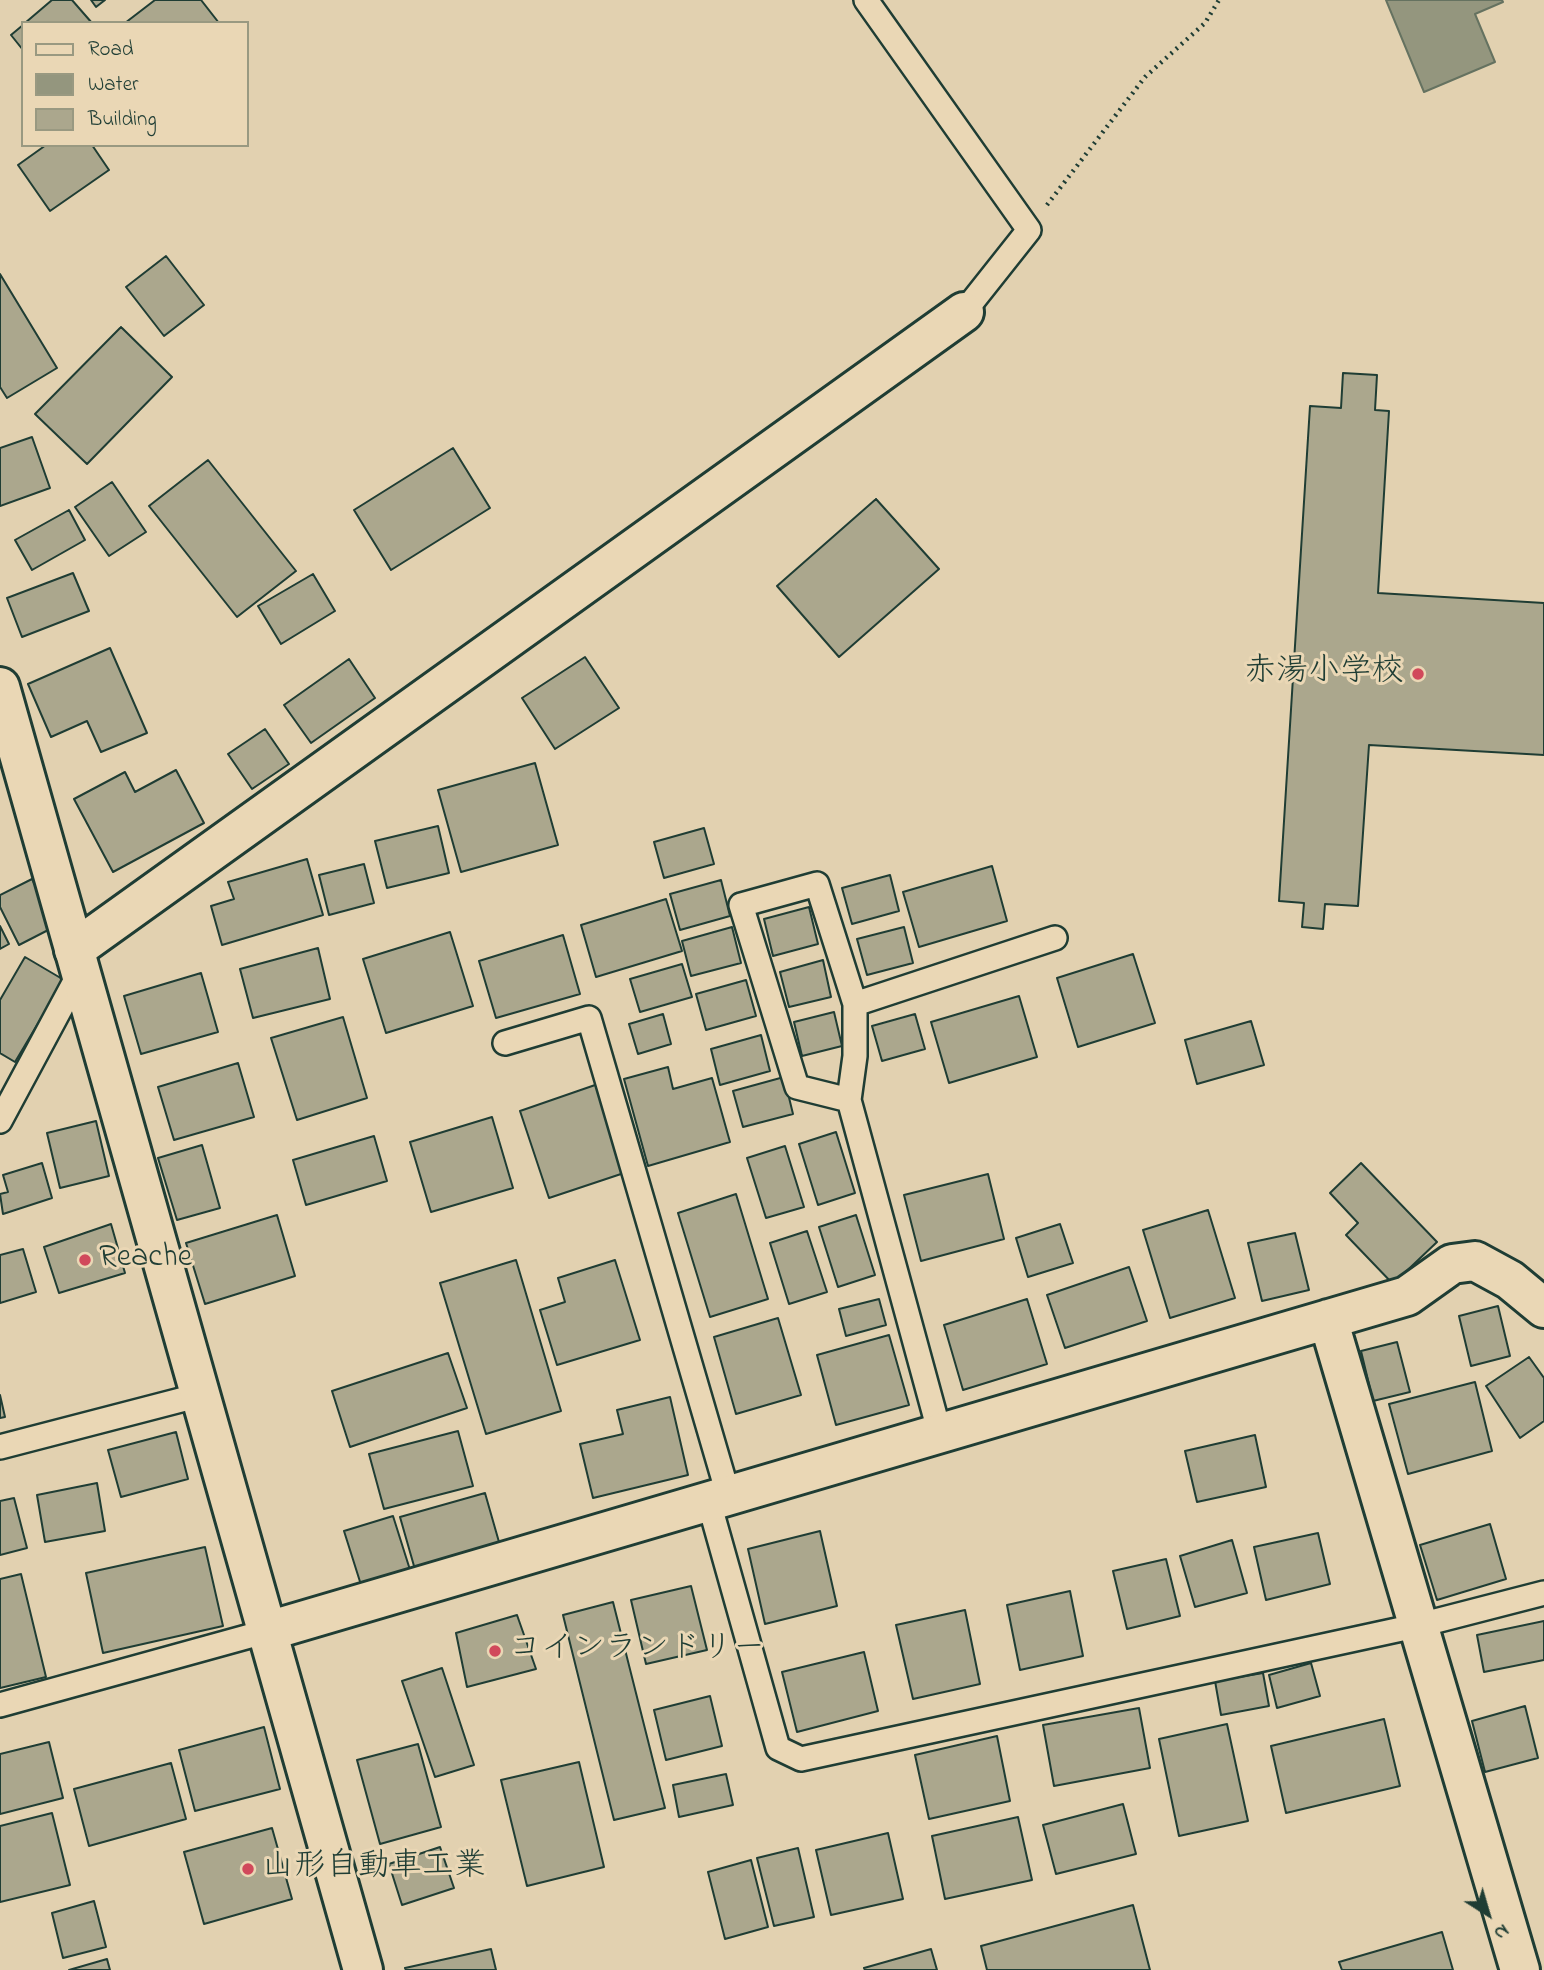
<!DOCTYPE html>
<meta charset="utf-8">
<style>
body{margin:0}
#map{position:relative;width:1544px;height:1970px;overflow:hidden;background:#e2d1b0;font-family:"Indie Flower",sans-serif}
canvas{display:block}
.legend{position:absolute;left:21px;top:21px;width:228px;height:126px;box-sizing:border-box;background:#ead7b5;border:2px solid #999981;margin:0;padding:9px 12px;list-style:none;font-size:21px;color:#1f3d34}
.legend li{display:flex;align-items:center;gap:14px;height:35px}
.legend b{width:35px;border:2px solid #999981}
.north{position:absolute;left:1453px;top:1879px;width:70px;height:70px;-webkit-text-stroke:5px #ead7b5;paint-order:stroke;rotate:143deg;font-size:19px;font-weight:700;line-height:28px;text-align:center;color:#1f3d34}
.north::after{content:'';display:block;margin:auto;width:24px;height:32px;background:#1f3d34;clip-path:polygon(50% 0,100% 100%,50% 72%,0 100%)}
</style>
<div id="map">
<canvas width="1544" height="1970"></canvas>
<ul class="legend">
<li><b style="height:9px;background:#ead7b5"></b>Road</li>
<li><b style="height:19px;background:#94967e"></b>Water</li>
<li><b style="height:19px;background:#aba78d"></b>Building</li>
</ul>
<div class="north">N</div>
</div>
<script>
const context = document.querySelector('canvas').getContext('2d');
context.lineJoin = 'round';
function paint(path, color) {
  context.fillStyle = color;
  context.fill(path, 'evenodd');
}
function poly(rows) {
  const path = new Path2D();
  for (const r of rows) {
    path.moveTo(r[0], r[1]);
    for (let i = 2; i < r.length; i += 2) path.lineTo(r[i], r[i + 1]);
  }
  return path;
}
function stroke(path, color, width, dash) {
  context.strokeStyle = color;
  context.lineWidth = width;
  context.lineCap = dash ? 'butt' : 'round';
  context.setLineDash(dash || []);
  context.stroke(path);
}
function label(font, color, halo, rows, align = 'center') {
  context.font = font + ' "Indie Flower","Klee One",sans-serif';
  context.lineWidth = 6;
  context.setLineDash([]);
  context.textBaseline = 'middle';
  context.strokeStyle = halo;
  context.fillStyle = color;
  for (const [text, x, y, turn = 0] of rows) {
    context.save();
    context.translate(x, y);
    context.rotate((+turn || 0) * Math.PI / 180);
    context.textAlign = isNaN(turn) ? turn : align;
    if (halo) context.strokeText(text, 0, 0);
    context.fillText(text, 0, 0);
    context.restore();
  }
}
const water = poly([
 [1386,0,1502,0,1503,2,1475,14,1495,62,1424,92,1386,0]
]);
paint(water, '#94967e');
stroke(water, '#657260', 2);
const building = poly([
 [52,0,72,0,92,23,25,23,52,0],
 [91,0,105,0,96,7,91,0],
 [155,0,201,0,219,23,125,23,155,0],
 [23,25,23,50,11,35,23,25],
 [46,145,92,145,109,170,50,211,18,165,46,145],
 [166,256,204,305,164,336,126,287,166,256],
 [0,274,57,368,7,398,0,387,0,274],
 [121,327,172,377,87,464,35,414,121,327],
 [1343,373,1377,375,1375,410,1389,411,1378,593,1544,603,1544,755,1369,745,1358,906,1325,904,1323,929,1302,927,1304,903,1279,901,1310,406,1341,408,1343,373],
 [32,437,50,488,0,506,0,448,32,437],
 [453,448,490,508,391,570,354,510,453,448],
 [208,460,296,571,237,617,149,506,208,460],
 [112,482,146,532,109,556,75,507,112,482],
 [876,499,939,569,839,657,777,586,876,499],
 [69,510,85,540,32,570,15,540,69,510],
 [73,573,89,611,22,637,7,598,73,573],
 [313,574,335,611,281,644,258,606,313,574],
 [110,648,147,733,101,752,87,721,51,737,28,684,110,648],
 [585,657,619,708,555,749,522,698,585,657],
 [349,659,375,698,311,743,284,705,349,659],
 [265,729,289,764,252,789,228,754,265,729],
 [535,763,558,845,461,872,438,790,535,763],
 [176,770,204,823,113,872,74,799,125,772,135,792,176,770],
 [438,826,449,873,387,888,375,841,438,826],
 [704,828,714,864,664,878,654,842,704,828],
 [307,859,323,915,222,945,211,906,234,899,228,882,307,859],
 [364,864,374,903,329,915,319,875,364,864],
 [992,866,1007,921,919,947,903,892,992,866],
 [890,875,899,911,852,924,842,888,890,875],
 [32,879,56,926,19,945,0,907,0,895,32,879],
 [721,880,730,916,680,930,670,894,721,880],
 [666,899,682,951,596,977,581,925,666,899],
 [809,907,818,944,773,956,764,919,809,907],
 [0,926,9,944,0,949,0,926],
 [732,927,741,963,691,976,682,941,732,927],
 [904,927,913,963,867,975,857,939,904,927],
 [450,932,473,1006,386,1033,363,959,450,932],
 [563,935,580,994,496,1018,479,961,563,935],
 [318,948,330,999,253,1018,240,969,318,948],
 [1133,954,1155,1023,1078,1047,1057,978,1133,954],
 [25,957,64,980,15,1062,0,1053,0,1000,25,957],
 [823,960,831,997,789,1007,780,972,823,960],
 [682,964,692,997,640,1012,630,979,682,964],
 [201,973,218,1032,141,1054,124,996,201,973],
 [746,980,756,1016,706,1030,696,994,746,980],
 [1019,996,1037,1057,949,1083,931,1022,1019,996],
 [834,1012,842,1046,802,1056,794,1022,834,1012],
 [663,1014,671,1044,638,1054,629,1024,663,1014],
 [915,1014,925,1049,882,1061,872,1026,915,1014],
 [343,1017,367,1098,297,1120,271,1038,343,1017],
 [1251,1021,1264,1065,1197,1084,1185,1040,1251,1021],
 [761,1035,770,1071,720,1085,711,1049,761,1035],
 [238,1063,254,1117,174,1140,158,1087,238,1063],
 [668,1067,673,1089,712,1078,730,1142,648,1166,624,1079,668,1067],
 [784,1077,793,1114,743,1127,733,1091,784,1077],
 [598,1084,627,1172,549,1198,520,1111,598,1084],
 [492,1117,513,1188,431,1212,410,1142,492,1117],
 [96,1121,109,1176,60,1188,47,1133,96,1121],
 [836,1132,855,1193,818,1205,799,1144,836,1132],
 [374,1136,387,1181,306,1205,293,1160,374,1136],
 [202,1145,220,1208,177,1220,158,1158,202,1145],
 [785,1146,804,1207,766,1218,747,1158,785,1146],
 [42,1163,52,1198,3,1214,0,1194,8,1192,3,1175,42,1163],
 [1361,1163,1437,1242,1393,1284,1346,1235,1358,1223,1330,1193,1361,1163],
 [988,1174,1004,1239,921,1261,904,1195,988,1174],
 [736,1194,768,1299,710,1317,678,1213,736,1194],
 [1208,1210,1235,1298,1170,1318,1143,1230,1208,1210],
 [277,1215,295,1276,205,1304,186,1243,277,1215],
 [856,1215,875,1275,838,1287,819,1227,856,1215],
 [111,1224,125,1273,59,1293,44,1247,111,1224],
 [1060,1224,1073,1263,1028,1277,1016,1238,1060,1224],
 [807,1231,827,1292,789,1304,770,1243,807,1231],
 [1295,1233,1309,1290,1262,1301,1248,1243,1295,1233],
 [23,1249,36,1292,0,1303,0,1255,23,1249],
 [516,1260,561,1411,486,1434,440,1283,516,1260],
 [615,1260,640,1340,557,1365,540,1310,565,1302,558,1278,615,1260],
 [1129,1267,1147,1321,1065,1348,1047,1295,1129,1267],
 [879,1299,886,1325,846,1336,839,1309,879,1299],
 [1027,1299,1047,1364,963,1390,944,1325,1027,1299],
 [1498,1306,1510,1356,1471,1366,1459,1316,1498,1306],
 [778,1318,801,1395,736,1414,714,1337,778,1318],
 [889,1335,909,1405,836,1425,817,1355,889,1335],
 [1397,1342,1410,1392,1373,1401,1361,1351,1397,1342],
 [448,1353,467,1408,350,1447,332,1391,448,1353],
 [1529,1357,1544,1378,1544,1421,1520,1438,1486,1386,1529,1357],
 [1475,1382,1492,1451,1408,1474,1389,1404,1475,1382],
 [0,1395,5,1417,0,1418,0,1395],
 [670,1397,688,1475,593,1498,580,1444,623,1434,617,1410,670,1397],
 [458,1431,473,1486,384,1509,369,1454,458,1431],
 [176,1432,188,1479,121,1497,108,1450,176,1432],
 [1255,1435,1266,1487,1197,1502,1185,1451,1255,1435],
 [97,1483,105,1531,45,1542,37,1495,97,1483],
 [485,1493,501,1549,416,1573,400,1517,485,1493],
 [14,1498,27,1548,0,1555,0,1501,14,1498],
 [393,1516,411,1573,362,1588,344,1531,393,1516],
 [1490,1524,1506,1579,1437,1600,1420,1545,1490,1524],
 [820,1531,837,1606,765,1624,748,1549,820,1531],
 [1318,1533,1330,1584,1266,1600,1254,1547,1318,1533],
 [1232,1540,1247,1593,1195,1607,1180,1556,1232,1540],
 [205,1547,223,1626,103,1653,86,1573,205,1547],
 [1166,1559,1180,1616,1127,1629,1113,1571,1166,1559],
 [21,1574,46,1677,0,1688,0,1579,21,1574],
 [691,1586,707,1650,646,1664,631,1600,691,1586],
 [1070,1591,1083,1656,1020,1670,1007,1605,1070,1591],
 [613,1602,665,1808,614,1820,563,1615,613,1602],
 [965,1610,980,1684,913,1699,896,1625,965,1610],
 [517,1615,536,1669,467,1687,456,1633,517,1615],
 [1544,1621,1544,1660,1484,1672,1477,1635,1544,1621],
 [864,1652,878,1711,797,1732,782,1672,864,1652],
 [1311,1663,1320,1696,1277,1708,1269,1675,1311,1663],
 [442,1668,474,1765,435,1777,402,1681,442,1668],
 [1263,1673,1269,1706,1221,1715,1215,1681,1263,1673],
 [710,1696,722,1746,666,1760,654,1710,710,1696],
 [1525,1706,1538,1758,1485,1772,1472,1721,1525,1706],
 [1139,1708,1150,1768,1054,1786,1043,1725,1139,1708],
 [1384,1719,1400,1786,1286,1813,1271,1746,1384,1719],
 [1227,1724,1248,1821,1179,1836,1159,1739,1227,1724],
 [264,1727,280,1789,195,1811,179,1750,264,1727],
 [997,1736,1010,1801,929,1819,915,1755,997,1736],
 [49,1742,63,1798,0,1814,0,1754,49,1742],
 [418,1744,441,1827,380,1844,357,1760,418,1744],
 [579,1762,604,1867,527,1886,501,1780,579,1762],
 [171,1763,186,1819,89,1846,74,1789,171,1763],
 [726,1774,733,1805,679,1817,673,1785,726,1774],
 [1123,1804,1136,1854,1056,1874,1043,1825,1123,1804],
 [52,1813,70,1885,0,1902,0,1826,52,1813],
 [1018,1817,1032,1880,945,1899,932,1836,1018,1817],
 [272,1828,292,1899,204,1924,184,1852,272,1828],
 [888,1833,903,1899,831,1915,816,1850,888,1833],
 [440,1847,454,1888,402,1905,389,1864,440,1847],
 [798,1848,814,1917,774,1926,757,1858,798,1848],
 [751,1860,768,1927,725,1939,708,1872,751,1860],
 [94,1901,106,1947,63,1958,52,1913,94,1901],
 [1133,1905,1150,1970,987,1970,981,1946,1133,1905],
 [1442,1932,1453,1970,1342,1970,1339,1962,1442,1932],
 [491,1949,496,1970,406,1970,405,1968,491,1949],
 [931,1949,937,1970,865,1970,864,1968,931,1949],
 [107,1959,110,1970,69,1970,107,1959]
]);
paint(building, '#aba78d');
stroke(building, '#1f3d34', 2);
const service = poly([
 [866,0,1029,230,964,312],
 [855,1004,1055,938],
 [505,1043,589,1018,728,1494],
 [849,1100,797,1087,741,905,817,884,855,1004,855,1056,849,1100,940,1434],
 [0,1121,80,972],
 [0,1447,200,1395],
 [708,1499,778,1748,801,1759,1420,1625,1544,1593],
 [0,1705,268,1631]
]);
const minor = poly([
 [74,950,964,312],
 [1328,1319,1520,1970],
 [268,1631,1407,1296,1452,1264,1475,1261,1510,1280,1544,1308]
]);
const tertiary = poly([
 [0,687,363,1970]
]);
stroke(service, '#1f3d34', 28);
stroke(minor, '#1f3d34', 44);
stroke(tertiary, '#1f3d34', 44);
stroke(poly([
 [1047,205,1145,77,1205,23,1219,0]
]), '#1f3d34', 4.5, [2, 5]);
stroke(service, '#ead7b5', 23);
stroke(minor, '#ead7b5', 38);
stroke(tertiary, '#ead7b5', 38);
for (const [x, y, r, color] of [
 [1418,674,7,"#d1495b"],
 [85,1260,7,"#d1495b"],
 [495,1651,7,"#d1495b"],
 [248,1869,7,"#d1495b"]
]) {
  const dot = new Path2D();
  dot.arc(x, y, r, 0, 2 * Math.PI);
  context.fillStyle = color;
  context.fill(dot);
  stroke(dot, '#ead7b5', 2.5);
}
label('32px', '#1f3d34', '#ead7b5', [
 ["赤湯小学校",1404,674,"right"],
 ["Reache",99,1260],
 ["コインランドリー",509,1651],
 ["山形自動車工業",262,1869]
], 'left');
</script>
